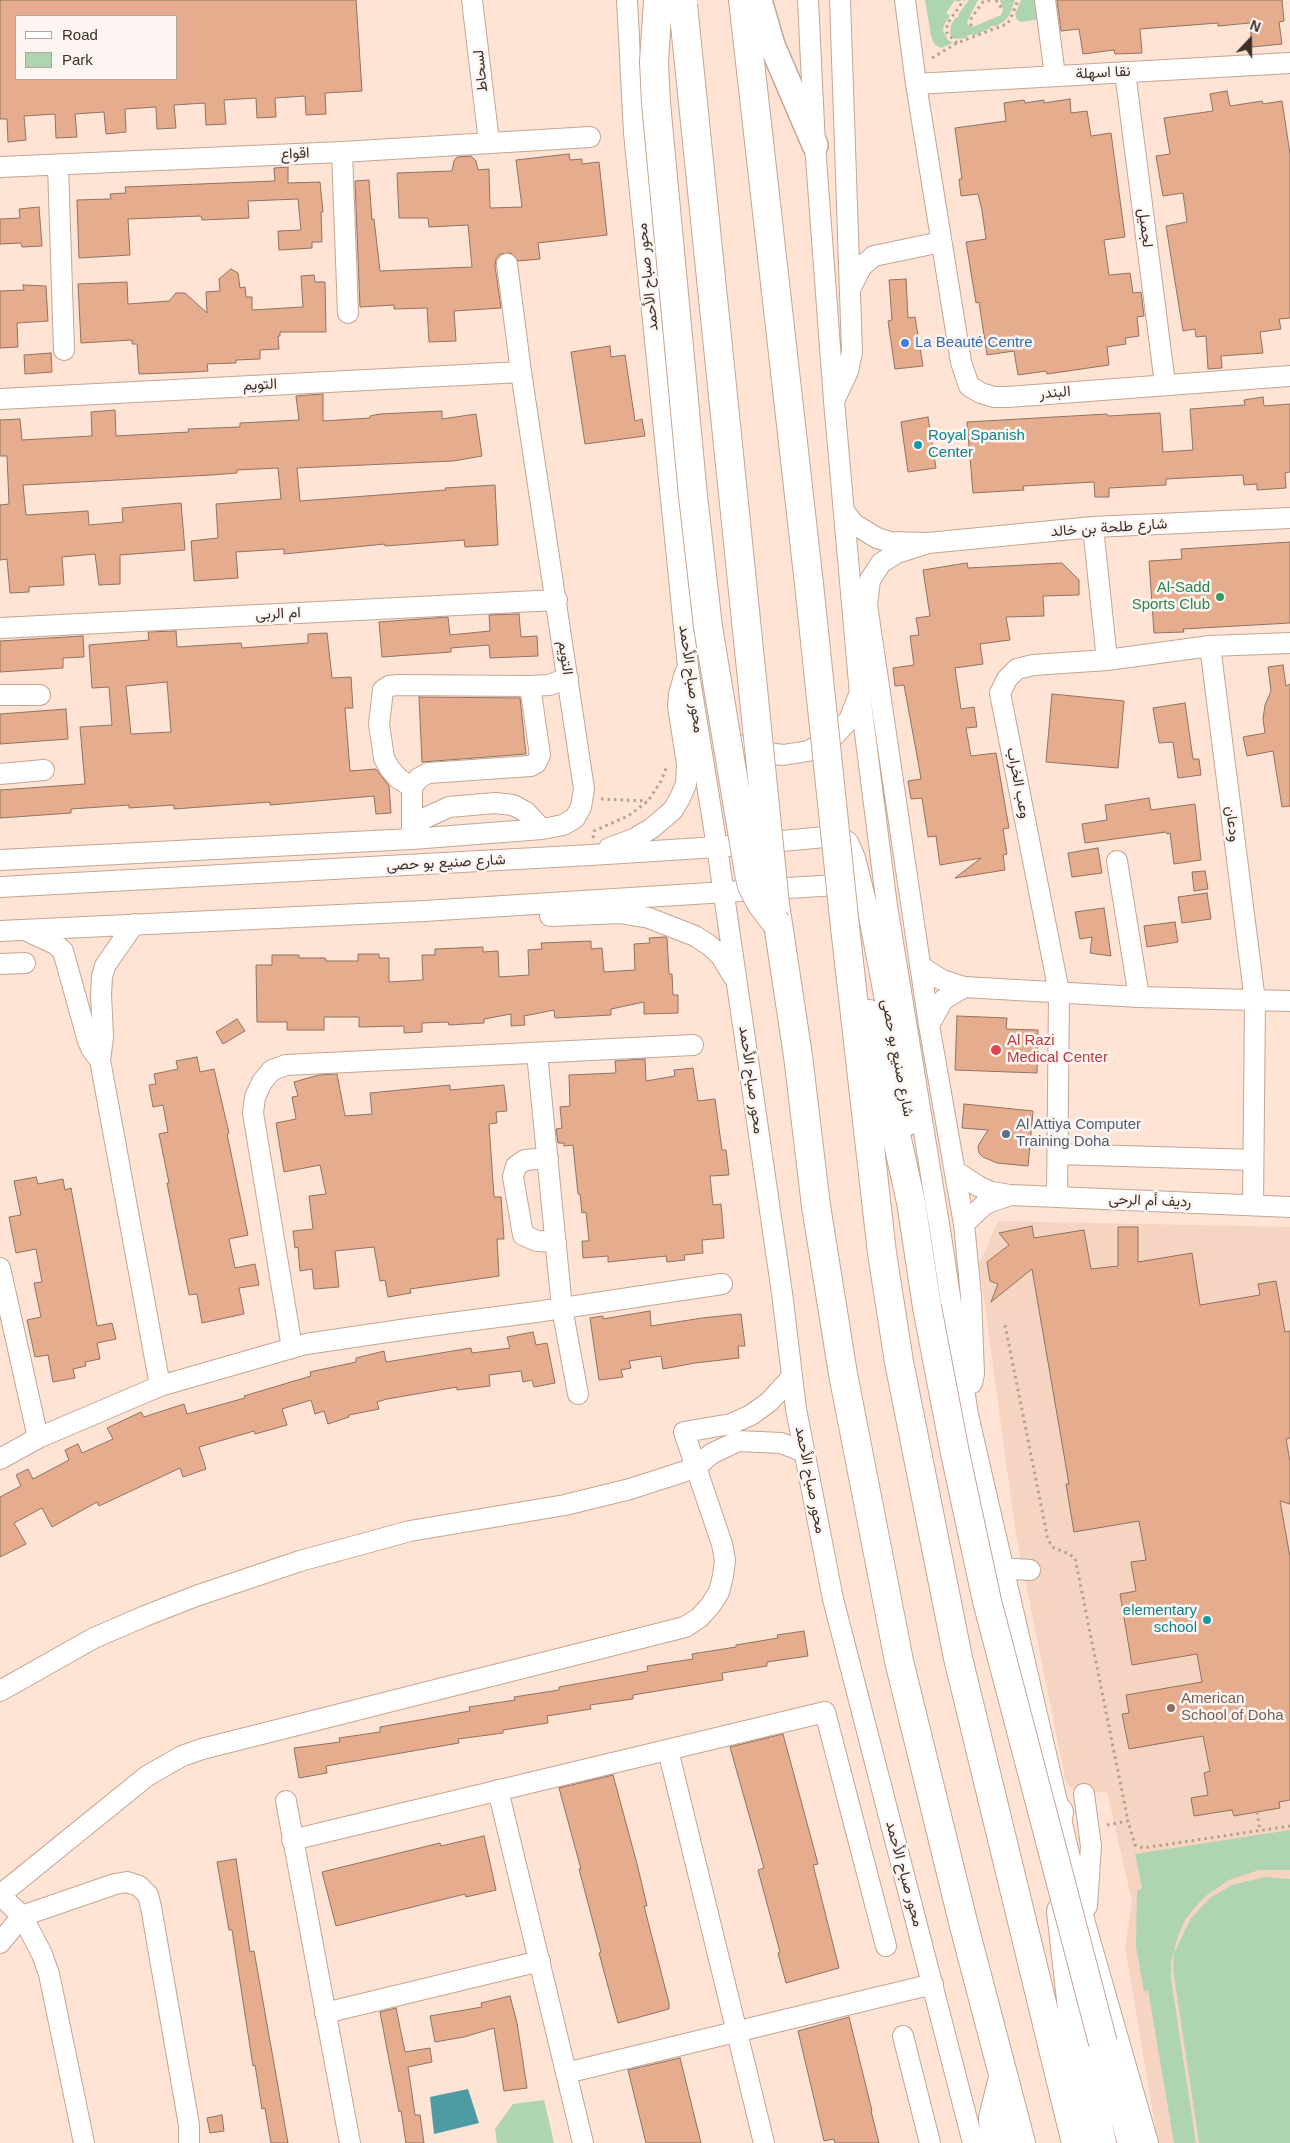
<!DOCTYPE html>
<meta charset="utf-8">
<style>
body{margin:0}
#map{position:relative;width:1290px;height:2143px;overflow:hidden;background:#ffe3d4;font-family:Helvetica,sans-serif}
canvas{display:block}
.legend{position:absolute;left:15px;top:15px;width:162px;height:65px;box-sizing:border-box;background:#fcf5f1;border:1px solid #b0a6a1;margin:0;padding:6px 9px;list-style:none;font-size:15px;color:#3e3029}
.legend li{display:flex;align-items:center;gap:10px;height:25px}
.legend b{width:25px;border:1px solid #b0a6a1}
.north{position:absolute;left:1225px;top:15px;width:50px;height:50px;-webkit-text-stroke:4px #fcf5f1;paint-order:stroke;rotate:21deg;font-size:14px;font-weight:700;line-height:20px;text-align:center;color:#3e3029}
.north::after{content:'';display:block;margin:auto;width:18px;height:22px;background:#3e3029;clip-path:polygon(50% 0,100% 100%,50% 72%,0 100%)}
</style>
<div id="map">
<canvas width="1290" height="2143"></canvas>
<ul class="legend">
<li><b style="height:6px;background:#fff"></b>Road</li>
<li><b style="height:14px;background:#aed4b2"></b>Park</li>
</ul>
<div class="north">N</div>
</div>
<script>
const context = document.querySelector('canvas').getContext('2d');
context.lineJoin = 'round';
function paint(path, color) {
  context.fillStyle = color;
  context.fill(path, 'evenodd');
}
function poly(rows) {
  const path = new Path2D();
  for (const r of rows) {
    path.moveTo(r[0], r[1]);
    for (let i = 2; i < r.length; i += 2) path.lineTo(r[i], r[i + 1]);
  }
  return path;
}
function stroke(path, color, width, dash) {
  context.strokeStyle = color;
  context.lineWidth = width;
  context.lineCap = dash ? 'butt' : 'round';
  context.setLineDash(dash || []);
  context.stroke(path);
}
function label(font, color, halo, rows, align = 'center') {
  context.font = font + ' Helvetica,Vazirmatn,sans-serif';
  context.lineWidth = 5;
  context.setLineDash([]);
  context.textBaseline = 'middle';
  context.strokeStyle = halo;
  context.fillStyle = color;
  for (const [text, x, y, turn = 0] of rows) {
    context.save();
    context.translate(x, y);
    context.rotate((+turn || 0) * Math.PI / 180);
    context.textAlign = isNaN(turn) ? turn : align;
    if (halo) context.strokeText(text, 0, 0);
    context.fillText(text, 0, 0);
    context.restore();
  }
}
paint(poly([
 [998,1221,1290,1227,1290,2143,1158,2143,1125,1947,1132,1902,1107,1791,1077,1795,1066,1782,1016,1535,979,1263]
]), '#f5d5c2');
paint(poly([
 [925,0,962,0,958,2,955,0,946,13,950,16,944,25,943,30,948,40,953,43,941,48,934,44,931,36],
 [969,0,978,0,967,22,968,25,973,27,1001,15,1003,10,1000,0,1015,0,1009,16,1003,22,996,26,990,26,991,28,973,36,972,34,967,36,967,38,955,39,950,34,951,25,956,17,958,18,959,13],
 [1021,0,1040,0,1042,19,1021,22,1017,20,1015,14],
 [1290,1830,1290,1870,1259,1870,1229,1880,1207,1895,1196,1906,1185,1920,1178,1936,1171,1962,1171,1979,1196,2143,1174,2143,1148,1990,1144,1992,1136,1947,1137,1891,1142,1888,1135,1854],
 [1265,1877,1290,1879,1290,2143,1199,2143,1173,1969,1174,1953,1191,1918,1210,1898,1232,1885],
 [544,2100,554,2143,497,2143,495,2129,513,2104]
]), '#aed4b2');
paint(poly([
 [468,2089,479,2123,434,2134,430,2097]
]), '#4d9ca3');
const building = poly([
 [0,0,356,0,362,91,325,93,326,114,306,115,305,96,275,98,276,117,257,118,256,98,224,100,226,124,206,125,205,103,174,105,176,128,157,129,156,107,125,109,126,132,106,134,104,112,75,114,77,137,56,138,55,114,24,116,26,140,8,142,7,119,0,119,0,0],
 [16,16,176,16,176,79,16,79,16,16],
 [1057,0,1282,0,1284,21,1279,22,1282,44,1252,47,1250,23,1218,26,1218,23,1140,29,1142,53,1115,54,1114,50,1083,54,1079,29,1061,31,1057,0],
 [1227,91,1230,106,1262,101,1263,104,1282,101,1290,154,1290,318,1279,319,1281,329,1260,332,1263,353,1221,356,1222,368,1208,369,1206,336,1196,337,1195,329,1183,331,1166,226,1187,222,1183,193,1163,196,1156,156,1170,154,1164,118,1213,111,1210,94,1227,91],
 [1070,99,1071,113,1087,111,1091,136,1111,133,1125,237,1104,240,1109,275,1130,273,1133,293,1141,292,1144,316,1137,317,1139,336,1125,338,1126,344,1107,347,1109,365,1047,374,1046,371,1018,375,1014,351,987,355,979,302,976,303,966,242,986,239,982,210,978,194,961,196,959,179,962,179,955,128,1006,121,1004,103,1024,100,1025,103,1044,100,1044,103,1070,99],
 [569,154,570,160,582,159,582,164,599,162,607,235,538,243,540,259,518,261,511,253,500,254,496,259,495,266,501,308,454,311,456,341,429,342,427,308,394,309,394,305,360,307,355,181,369,180,372,220,374,219,380,271,472,267,468,225,429,227,428,218,399,218,397,173,452,171,454,161,457,157,471,156,476,161,478,170,489,169,490,208,522,207,516,160,569,154],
 [288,167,288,183,320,182,323,212,321,212,322,242,312,242,312,248,279,250,278,231,301,230,298,199,248,201,249,218,202,220,201,216,128,219,130,255,79,258,77,200,111,199,110,194,126,193,125,187,275,181,274,168,288,167],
 [39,207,42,246,22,247,21,243,0,244,0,219,20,218,19,209,39,207],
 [231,269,238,273,240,288,245,287,246,297,252,297,252,310,303,307,301,276,314,275,315,282,325,282,326,332,280,332,280,336,278,336,279,349,260,350,260,359,236,360,236,363,207,364,208,371,192,372,139,374,137,344,132,344,132,340,81,343,78,284,127,282,128,304,169,301,176,293,185,293,207,313,206,292,220,291,219,279,231,269],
 [906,279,908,318,915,317,923,366,895,369,888,321,892,320,889,280,906,279],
 [23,285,46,286,48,321,17,323,18,347,0,348,0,291,24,290,23,285],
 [610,346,611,357,625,355,635,421,642,419,645,436,585,444,571,352,610,346],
 [51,353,52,372,25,374,24,355,51,353],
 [323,394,323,421,370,418,370,416,380,414,442,411,442,419,476,414,482,456,453,461,297,468,300,501,446,490,445,488,495,485,498,545,465,547,464,540,385,546,385,544,284,554,284,549,236,552,238,578,194,581,191,541,218,538,216,504,281,499,278,468,237,470,237,473,211,475,23,485,26,515,88,511,89,525,123,522,122,508,181,503,185,550,120,555,120,584,99,585,95,554,62,557,64,585,29,587,29,592,10,593,7,559,0,560,0,505,9,504,7,456,0,456,0,420,20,419,22,440,92,436,91,412,115,410,116,436,189,432,188,429,240,427,240,423,299,420,296,396,323,394],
 [1263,397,1264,406,1290,404,1290,472,1285,473,1286,488,1257,490,1257,484,1244,485,1243,475,1166,479,1166,485,1109,488,1109,497,1095,497,1094,482,1023,486,1024,490,973,493,967,422,1107,414,1108,416,1160,413,1163,452,1193,450,1190,409,1245,405,1244,400,1263,397],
 [928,417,936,468,908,472,901,422,928,417],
 [1290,542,1290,623,1183,629,1184,632,1154,633,1149,561,1182,559,1181,549,1290,542],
 [967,563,968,568,1062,563,1079,580,1079,595,1043,596,1044,616,1006,617,1010,640,980,644,983,664,955,668,961,709,974,707,977,727,966,728,971,756,996,753,1009,828,1003,829,1007,854,1003,855,1005,870,955,878,981,858,940,865,936,836,928,837,922,798,911,799,908,781,921,779,918,761,904,685,895,686,893,668,914,665,910,636,919,635,916,618,930,616,923,570,967,563],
 [519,614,521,637,537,636,538,656,490,658,489,645,451,648,451,652,382,657,379,622,448,617,450,635,490,631,489,615,519,614],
 [176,631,177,647,241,643,242,648,308,643,308,634,327,633,332,678,351,677,353,708,345,708,350,771,376,769,389,786,391,813,376,814,374,796,270,805,270,802,174,809,174,805,129,808,129,805,71,809,71,813,0,818,0,790,85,784,80,727,112,725,109,687,92,688,89,645,149,640,148,632,176,631],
 [167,682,171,732,131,734,126,686,167,682],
 [83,636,84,657,63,658,63,668,0,672,0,641,83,636],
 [1283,665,1286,686,1290,684,1290,806,1282,807,1273,751,1247,756,1243,737,1265,733,1263,719,1265,705,1271,691,1268,667,1283,665],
 [1052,694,1124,701,1118,768,1046,762,1052,694],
 [419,697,520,698,526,754,422,762,419,697],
 [1185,703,1193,759,1199,759,1201,775,1178,778,1173,742,1159,743,1153,708,1185,703],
 [66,709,68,739,0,744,0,714,66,709],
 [1149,798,1151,810,1195,804,1201,860,1174,864,1170,833,1167,834,1166,832,1085,843,1082,824,1107,820,1105,805,1149,798],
 [1098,848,1102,873,1072,877,1068,853,1098,848],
 [1205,871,1208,889,1194,891,1192,872,1205,871],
 [1207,893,1211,919,1182,923,1178,897,1207,893],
 [1104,908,1111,956,1090,953,1092,937,1080,939,1075,912,1104,908],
 [1175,922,1178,942,1147,947,1144,926,1175,922],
 [665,937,667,938,669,974,672,974,673,995,678,995,678,1013,644,1014,644,1002,611,1009,611,1015,555,1018,554,1010,524,1016,525,1025,511,1026,511,1014,484,1019,484,1023,449,1025,448,1022,422,1023,422,1032,404,1033,404,1026,359,1027,359,1017,324,1017,324,1030,287,1030,287,1022,257,1022,256,965,272,965,272,955,299,955,299,958,325,958,326,961,358,961,358,954,379,954,379,958,389,958,389,982,423,980,422,955,435,955,435,949,483,947,483,952,498,951,499,977,529,975,528,950,542,949,541,943,591,941,591,949,602,948,604,972,635,970,634,944,650,943,649,938,665,937],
 [957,1016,1007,1018,1006,1029,1038,1030,1037,1073,955,1070,957,1016],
 [237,1019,245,1031,223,1044,216,1032,237,1019],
 [197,1057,200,1072,214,1069,229,1133,227,1134,248,1235,229,1239,235,1268,255,1264,259,1285,239,1288,244,1314,202,1323,197,1294,189,1295,167,1183,169,1183,159,1134,168,1132,163,1105,153,1107,149,1085,156,1084,154,1074,178,1069,176,1061,197,1057],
 [645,1059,646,1081,675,1076,674,1070,693,1068,698,1101,715,1099,722,1150,726,1150,729,1175,710,1176,713,1205,721,1204,724,1238,702,1240,703,1253,684,1255,685,1260,667,1262,666,1256,608,1262,608,1256,583,1258,582,1241,589,1241,586,1212,582,1213,580,1194,578,1194,573,1145,564,1146,564,1143,558,1143,556,1129,562,1128,560,1107,570,1106,569,1075,616,1073,615,1061,645,1059],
 [337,1074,345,1116,372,1114,370,1093,450,1085,450,1090,504,1085,507,1111,496,1112,497,1123,489,1124,494,1197,501,1197,504,1239,497,1239,499,1276,410,1289,411,1293,388,1297,385,1280,380,1281,374,1247,335,1251,339,1287,314,1289,312,1269,300,1271,298,1247,295,1248,293,1231,313,1229,309,1196,326,1194,320,1165,284,1172,276,1123,296,1119,292,1097,298,1096,294,1082,319,1075,337,1074],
 [964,1104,1033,1111,1028,1166,997,1163,983,1157,979,1153,978,1146,988,1130,962,1128,964,1104],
 [36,1177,38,1184,63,1179,65,1190,71,1188,97,1326,112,1323,116,1339,97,1343,100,1359,85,1362,86,1366,73,1369,75,1378,53,1382,48,1355,35,1357,27,1320,41,1317,34,1283,42,1282,36,1249,16,1253,9,1217,21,1215,14,1181,36,1177],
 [1032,1226,1034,1238,1084,1230,1091,1269,1118,1266,1118,1227,1138,1227,1138,1262,1192,1253,1200,1305,1260,1295,1258,1284,1276,1281,1285,1332,1290,1331,1290,1438,1286,1439,1290,1462,1290,1504,1280,1501,1290,1557,1290,1800,1279,1802,1280,1808,1234,1816,1232,1810,1194,1816,1191,1798,1208,1795,1204,1773,1210,1771,1203,1736,1129,1749,1122,1714,1129,1713,1126,1695,1202,1682,1197,1654,1132,1665,1120,1594,1136,1591,1131,1562,1146,1560,1139,1521,1074,1532,1066,1484,1069,1484,1032,1269,991,1302,998,1284,990,1281,987,1262,1009,1245,999,1233,1032,1226],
 [650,1311,651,1326,702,1318,741,1314,745,1346,738,1346,739,1358,695,1363,663,1369,661,1356,629,1361,631,1368,621,1370,623,1377,599,1380,590,1318,603,1316,603,1319,650,1311],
 [533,1332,536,1345,547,1343,555,1383,534,1387,532,1380,523,1382,521,1371,489,1375,490,1386,457,1390,457,1387,387,1399,377,1402,379,1409,349,1415,349,1417,328,1424,324,1411,315,1414,311,1400,282,1409,287,1425,255,1434,254,1431,199,1447,206,1469,183,1477,180,1468,99,1506,97,1502,52,1527,42,1508,14,1523,26,1544,0,1557,0,1497,21,1486,16,1475,28,1469,33,1479,69,1460,65,1450,78,1444,82,1453,113,1439,107,1428,141,1412,144,1417,184,1404,187,1414,245,1398,244,1396,311,1376,310,1372,356,1362,356,1358,384,1351,386,1362,471,1348,472,1353,510,1348,507,1337,533,1332],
 [804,1631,808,1656,767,1662,767,1666,722,1673,723,1680,633,1695,633,1699,590,1705,591,1709,547,1716,548,1723,503,1730,503,1733,458,1739,459,1743,326,1766,327,1773,299,1778,294,1748,340,1742,339,1738,380,1732,380,1727,470,1711,469,1707,515,1700,514,1697,559,1690,559,1687,648,1671,647,1666,693,1659,692,1654,736,1647,736,1645,778,1638,777,1635,804,1631],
 [783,1734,818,1864,813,1865,839,1968,786,1983,778,1953,780,1952,758,1870,764,1868,730,1747,783,1734],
 [613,1775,637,1864,647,1906,644,1906,669,2003,669,2009,618,2023,599,1953,601,1952,579,1869,581,1869,559,1788,613,1775],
 [484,1836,496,1890,466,1897,465,1894,336,1926,322,1872,440,1843,441,1846,484,1836],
 [236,1859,250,1952,254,1951,288,2143,271,2143,265,2108,262,2109,255,2065,253,2066,232,1930,229,1930,217,1862,236,1859],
 [510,1996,517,2023,527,2088,504,2091,494,2028,464,2037,435,2042,430,2016,482,2007,481,2003,510,1996],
 [396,2008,405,2052,430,2048,432,2062,408,2067,415,2115,420,2115,424,2143,406,2143,401,2111,399,2112,380,2012,396,2008],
 [849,2017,872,2111,871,2111,879,2143,835,2143,834,2139,824,2141,798,2031,849,2017],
 [680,2058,701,2143,646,2143,628,2070,680,2058],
 [222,2115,224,2131,210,2133,207,2118,222,2115]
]);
paint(building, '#e5ad8e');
stroke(building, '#907261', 1);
const minor = poly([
 [472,0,489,142],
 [627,0,634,133,688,667,717,847,782,1293,796,1409,833,1599,973,2143],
 [808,0,815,145,834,401,860,694,887,906,940,1230,968,1415,1085,1923,1148,2143],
 [905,0,916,84,961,362,969,386,981,393,994,397,1008,397,1290,376],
 [1045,0,1055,76],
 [1125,72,1165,384],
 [916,84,1290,63],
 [342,152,348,313],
 [58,165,64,350],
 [0,167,342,152,590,137],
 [851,287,862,266,874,256,941,242],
 [0,399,521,372],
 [834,401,848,371,852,352,840,0],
 [844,511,854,524,877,538,890,542,928,543,1093,527,1290,518],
 [1093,527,1107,660],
 [928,543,897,553,881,563,870,580,867,605,929,1025,964,1224,971,1296,974,1374,972,1383],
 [0,628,557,600],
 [1210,646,1255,1001,1253,1205],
 [0,695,40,695],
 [724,729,726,735,737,745,752,751,783,755,808,751,831,739,849,720,859,695],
 [0,774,44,770],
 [412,787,419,778,428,773,531,766,536,763,540,755,530,686],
 [412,824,449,807,495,803,513,805,526,812,542,829],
 [412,839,412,787,399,779,390,769,384,758,379,724,383,690,389,686,398,685,530,686,549,685,568,678],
 [609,848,634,839,652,828,673,810,680,798,686,784,687,764,678,706,679,694,685,673],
 [0,860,412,839,542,829,563,825,575,818,581,807,584,789,521,372,507,264],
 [1117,861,1139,997],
 [0,887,591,855,717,847,825,837,838,837,848,842,855,858,867,906,909,1125],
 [550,916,620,913,649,918,695,936,709,945,721,956,733,976],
 [134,924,105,966,102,977,101,994,103,1037,100,1060,160,1386],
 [0,931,424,911,852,884],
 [27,931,55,944,63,951,88,1041,92,1050,100,1060],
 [0,964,25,963],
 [920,966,942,980,964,987,1139,997,1290,1001],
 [929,1025,943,1000,964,987],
 [537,1053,562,1308,578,1394],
 [1058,1154,1253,1160],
 [548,1158,525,1160,516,1166,513,1177,523,1235,537,1241,556,1242],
 [955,1171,978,1186,991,1192,1010,1195,1290,1207],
 [1057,1197,1059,992,1000,693,1007,679,1017,669,1033,665,1107,660,1210,646,1290,643],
 [964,1224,985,1204,1010,1195],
 [0,1268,38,1438],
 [292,1348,253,1113,255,1097,262,1082,272,1070,286,1065,693,1045],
 [0,1459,38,1438,160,1386,306,1344,428,1326,536,1312,722,1284],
 [1002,1568,1030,1570],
 [0,1691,94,1638,145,1616,196,1596,300,1561,410,1531,565,1505,630,1489,695,1468,711,1454,738,1441,781,1443,804,1452],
 [668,1750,764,2143],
 [498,1790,583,2143],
 [1084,1794,1091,1846,1087,1906],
 [286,1801,350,2143],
 [292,1840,825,1712,886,1946],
 [0,1895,147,1776,182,1756,202,1749,685,1627,699,1618,710,1606,719,1592,723,1576,725,1560,722,1544,684,1432,731,1424,751,1415,769,1402,792,1377],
 [0,1895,22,1916,42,1954,49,1974,84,2143],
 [0,1943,22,1916,115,1884,127,1882,139,1886,148,1895,151,1907,189,2125,189,2143],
 [325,2013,540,1961],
 [903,2036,930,2143],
 [566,2073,933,1984]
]);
const major = poly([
 [759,0,772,45,815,145]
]);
const highway = poly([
 [743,0,809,584],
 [775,904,798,1056,816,1206,843,1374,899,1661,964,1926,1021,2143],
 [845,927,882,1253,899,1362,958,1658,1076,2143],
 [869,1014,911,1202,927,1307],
 [1056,1853,1055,1831,1059,1812],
 [1061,1911,1074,2026,1102,2143],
 [1103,2043,1132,2143],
 [994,2143,993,2118,1003,2078]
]);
stroke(minor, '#c5a592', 22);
stroke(major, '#c5a592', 28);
stroke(highway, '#c5a592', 30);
stroke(poly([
 [996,0,1002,9],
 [971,26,971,19,977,10,983,2,990,0],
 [957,43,947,33,947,24,964,0],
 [932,58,957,43,1007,24,1010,20,1018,0],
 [601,799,647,801],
 [593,838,594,831,628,816,648,801,661,781,667,766],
 [1005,1325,1048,1540,1054,1548,1067,1553,1075,1558,1128,1821],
 [1257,1812,1260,1831],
 [1107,1825,1128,1821,1135,1845,1143,1848,1290,1826]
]), '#b6a094', 3, [2.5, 4]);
stroke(minor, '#fff', 20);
stroke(major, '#fff', 25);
stroke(highway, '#fff', 28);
const highwayBridge = poly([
 [658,0,654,62,656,103,693,496,708,627,749,873,752,886,761,903,777,924],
 [683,5,775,904],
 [809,584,845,927],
 [927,1307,955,1453,987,1601,1103,2043]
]);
stroke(highwayBridge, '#c5a592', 30, []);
stroke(highwayBridge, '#fff', 28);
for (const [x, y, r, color] of [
 [905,343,5,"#3f7fe0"],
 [918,445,5,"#0f9aa8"],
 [1220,597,5,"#2e9e5b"],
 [996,1050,6,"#e0444e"],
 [1006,1134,5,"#5c6f8a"],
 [1207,1620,5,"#0f9aa8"],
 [1171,1708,5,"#8d6e63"]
]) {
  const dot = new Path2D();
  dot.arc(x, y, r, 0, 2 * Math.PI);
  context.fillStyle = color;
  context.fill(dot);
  stroke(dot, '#fcf5f1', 2);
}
label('15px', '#3e3029', '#fcf5f1', [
 ["لسحاط",481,71,-96],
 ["نقا اسهلة",1103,73,-3],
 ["اقواع",295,154,-3],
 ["لجميل",1145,228,83],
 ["محور صباح الأحمد",648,277,-96],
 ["التويم",260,385,-3],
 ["البندر",1055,393,-5],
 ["شارع طلحة بن خالد",1109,528,-4],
 ["ام الربى",278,614,-3],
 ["التويم",565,658,82],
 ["محور صباح الأحمد",691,679,82],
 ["وعب الخراب",1018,783,79],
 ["ودعان",1232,824,83],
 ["شارع صنيع بو حصى",446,863,-3],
 ["شارع صنيع بو حصى",897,1058,79],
 ["محور صباح الأحمد",751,1080,82],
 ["رديف أم الرحى",1150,1201,2],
 ["محور صباح الأحمد",810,1480,79],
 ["محور صباح الأحمد",904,1874,75]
]);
label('15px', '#366cbe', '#fcf5f1', [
 ["La Beauté Centre",915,343]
], 'left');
label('15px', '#0d838f', '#fcf5f1', [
 ["Royal Spanish",928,436],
 ["Center",928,453],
 ["elementary",1197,1611,"right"],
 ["school",1197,1628,"right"]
], 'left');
label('15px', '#27864d', '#fcf5f1', [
 ["Al-Sadd",1210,588],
 ["Sports Club",1210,605]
], 'right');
label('15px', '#be3a42', '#fcf5f1', [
 ["Al Razi",1007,1041],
 ["Medical Center",1007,1058]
], 'left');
label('15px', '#4e5e75', '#fcf5f1', [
 ["Al Attiya Computer",1016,1125],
 ["Training Doha",1016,1142]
], 'left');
label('15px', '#785e54', '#fcf5f1', [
 ["American",1181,1699],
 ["School of Doha",1181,1716]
], 'left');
</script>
